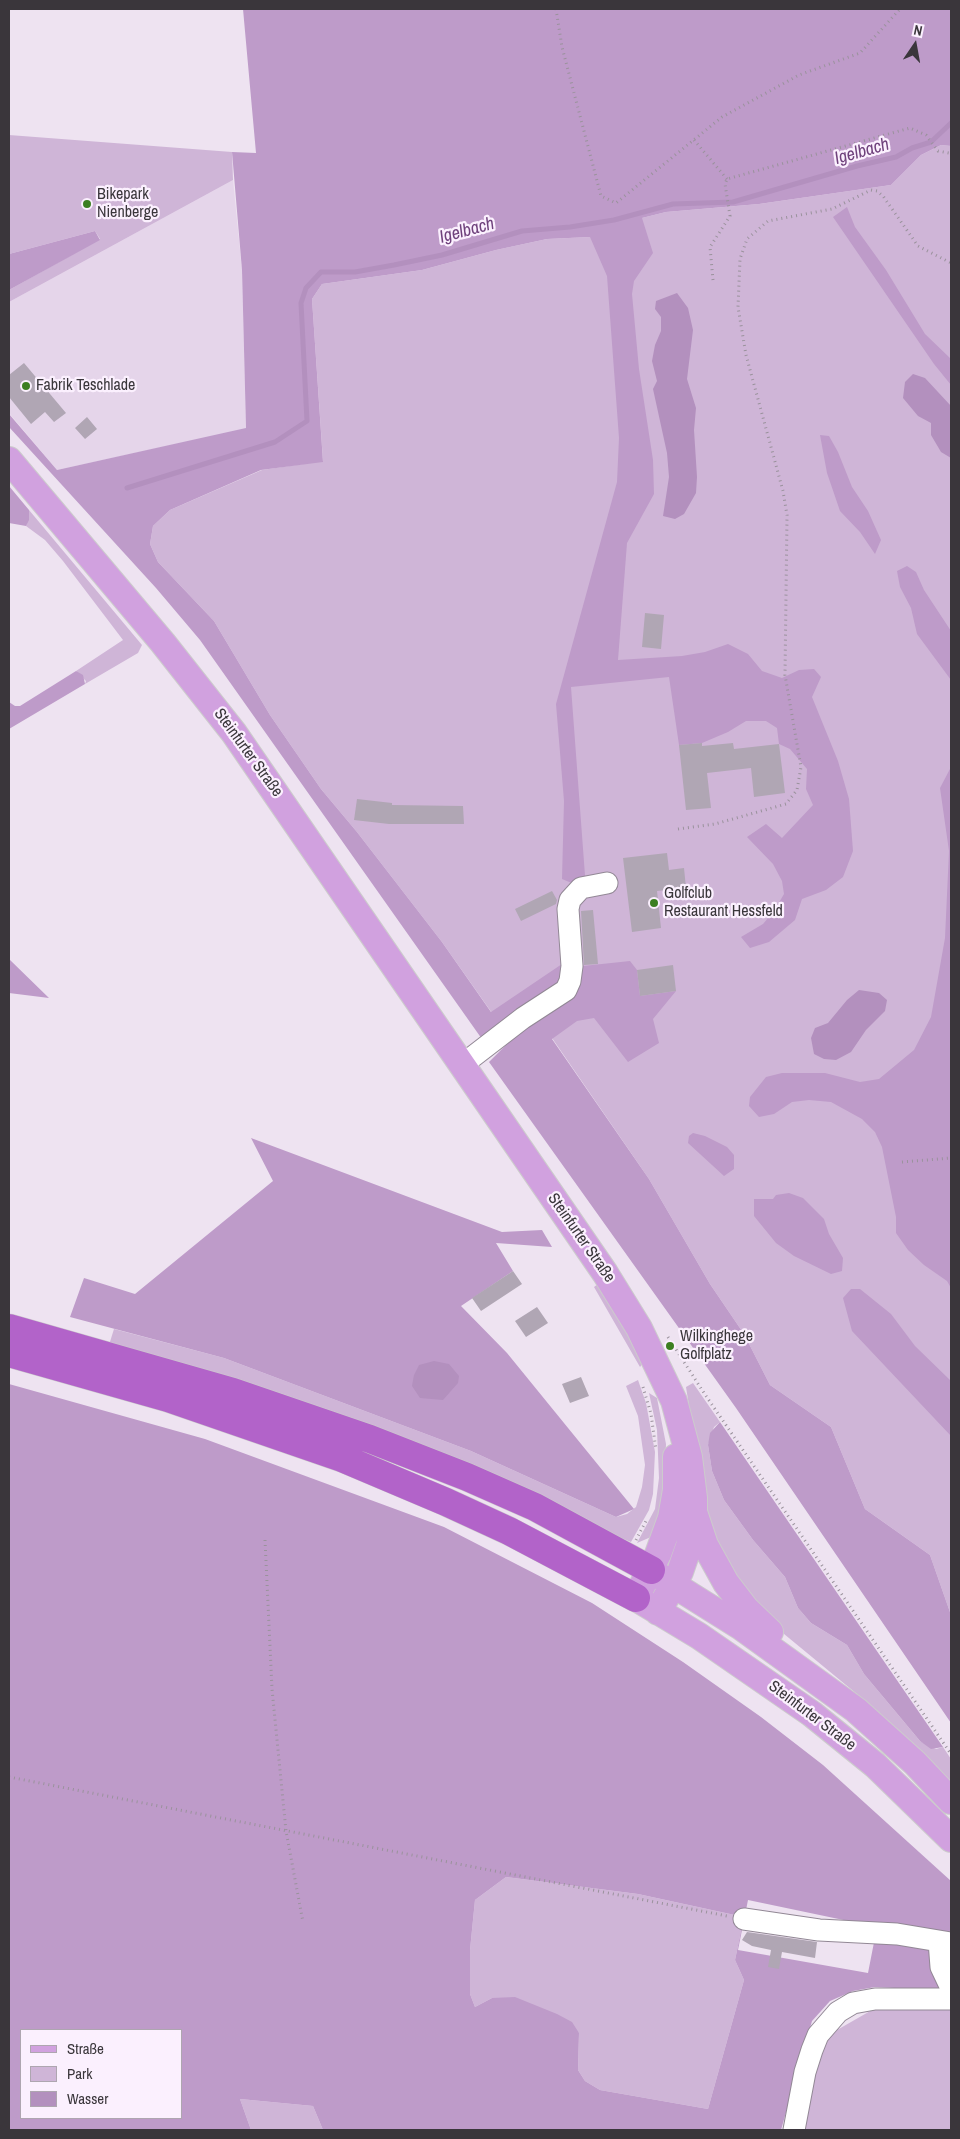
<!DOCTYPE html>
<meta charset="utf-8">
<style>
body{margin:0}
#map{position:relative;width:960px;height:2139px;overflow:hidden;background:#eee3f1;font-family:"Archivo Narrow",sans-serif}
canvas{display:block}
.frame{position:absolute;inset:0;border:10px solid #3a363b;pointer-events:none}
.legend{position:absolute;left:20px;top:2029px;width:162px;height:90px;box-sizing:border-box;background:#fbf0fe;border:1px solid #aea6b0;margin:0;padding:6px 9px;list-style:none;font-size:15px;color:#3a363b}
.legend li{display:flex;align-items:center;gap:10px;height:25px}
.legend b{width:25px;border:1px solid #aea6b0}
.north{position:absolute;left:890px;top:20px;width:50px;height:50px;-webkit-text-stroke:4px #fbf0fe;paint-order:stroke;rotate:12deg;font-size:14px;font-weight:700;line-height:20px;text-align:center;color:#3a363b}
.north::after{content:'';display:block;margin:auto;width:18px;height:22px;background:#3a363b;clip-path:polygon(50% 0,100% 100%,50% 72%,0 100%)}
</style>
<div id="map">
<canvas width="960" height="2139"></canvas>
<div class="frame"></div>
<ul class="legend">
<li><b style="height:6px;background:#d1a1df"></b>Straße</li>
<li><b style="height:14px;background:#cfb5d7"></b>Park</li>
<li><b style="height:14px;background:#b390be"></b>Wasser</li>
</ul>
<div class="north">N</div>
</div>
<script>
const context = document.querySelector('canvas').getContext('2d');
context.lineJoin = 'round';
function paint(path, color) {
  context.fillStyle = color;
  context.fill(path, 'evenodd');
}
function poly(rows) {
  const path = new Path2D();
  for (const r of rows) {
    path.moveTo(r[0], r[1]);
    for (let i = 2; i < r.length; i += 2) path.lineTo(r[i], r[i + 1]);
  }
  return path;
}
function stroke(path, color, width, dash) {
  context.strokeStyle = color;
  context.lineWidth = width;
  context.lineCap = dash ? 'butt' : 'round';
  context.setLineDash(dash || []);
  context.stroke(path);
}
function label(font, color, halo, rows, align = 'center') {
  context.font = font + ' "Archivo Narrow",sans-serif';
  context.lineWidth = 4.5;
  context.setLineDash([]);
  context.textBaseline = 'middle';
  context.strokeStyle = halo;
  context.fillStyle = color;
  for (const [text, x, y, turn = 0] of rows) {
    context.save();
    context.translate(x, y);
    context.rotate((+turn || 0) * Math.PI / 180);
    context.textAlign = isNaN(turn) ? turn : align;
    if (halo) context.strokeText(text, 0, 0);
    context.fillText(text, 0, 0);
    context.restore();
  }
}
paint(poly([
 [233,180,242,270,246,429,57,470,9,413,9,302]
]), '#e5d5ea');
paint(poly([
 [9,135,232,152,233,180,9,302,9,290,100,239,95,231,9,254],
 [941,145,951,146,951,1615,930,1555,865,1509,831,1427,770,1385,744,1334,710,1284,649,1179,552,1038,511,1040,442,942,357,832,321,789,270,715,214,621,158,562,150,544,153,526,170,510,262,470,323,461,312,299,322,284,422,270,496,250,547,239,590,237,642,218,666,212,759,204,891,185,921,155],
 [29,510,142,645,138,653,85,684,86,681,76,671,123,640,63,561,45,540,26,526],
 [598,1284,618,1314,643,1363,640,1367,594,1287],
 [114,1329,224,1358,471,1451,616,1517,627,1514,636,1507,642,1487,645,1465,638,1416,626,1386,638,1380,646,1403,655,1452,653,1494,649,1510,631,1542,623,1539,109,1345],
 [693,1383,720,1422,714,1427,708,1445,712,1471,724,1500,753,1540,785,1577,798,1608,811,1623,847,1645,864,1674,920,1741,936,1749,943,1747,951,1759,951,1781,869,1704,761,1615,709,1533,686,1387],
 [649,1393,657,1398,666,1444,664,1504,651,1537,637,1543,655,1509,659,1478,657,1430],
 [506,1877,638,1894,744,1917,735,1960,744,1980,708,2109,600,2090,585,2081,578,2070,579,2033,492,1998,475,2007,470,1994,470,1950,475,1900],
 [914,2003,951,2008,951,2130,800,2130,821,2054,830,2034,872,2010],
 [240,2099,313,2106,323,2130,251,2130]
]), '#cfb5d7');
paint(poly([
 [243,9,951,9,951,146,941,145,921,155,891,185,759,204,666,212,642,218,653,253,634,281,632,294,639,369,653,460,654,494,627,543,618,660,682,656,705,652,728,644,748,654,762,671,782,678,799,670,814,669,821,677,812,697,838,761,849,799,853,851,843,877,826,890,802,899,795,920,769,942,750,948,741,937,763,924,774,911,784,894,782,881,773,864,747,837,766,824,782,838,813,805,806,789,807,769,790,749,779,744,777,728,766,721,746,721,728,732,702,743,679,745,669,677,571,687,586,889,562,879,564,801,556,704,617,482,619,438,607,276,590,237,547,239,496,250,422,270,322,284,312,299,323,462,261,470,170,510,153,526,150,544,158,562,214,621,270,715,321,789,357,832,442,942,491,1012,562,964,583,966,630,961,637,970,640,996,676,991,653,1019,659,1043,628,1062,594,1018,577,1021,552,1039,649,1179,710,1284,744,1334,770,1385,831,1427,865,1509,930,1555,951,1615,951,1723,736,1408,489,1062,510,1041,489,1049,200,640,156,588,9,427,9,414,57,470,246,428,242,270,232,152,256,153],
 [847,207,855,227,886,270,925,334,951,359,951,385,934,364,833,217],
 [95,231,100,240,9,290,9,254],
 [820,435,829,436,838,452,852,487,868,511,881,540,875,554,860,532,840,511,827,473],
 [9,486,29,510,29,520,26,526,9,523],
 [907,566,916,572,924,590,951,631,951,680,917,634,911,608,900,587,897,571],
 [76,671,83,675,85,684,9,729,9,702,15,706,20,706],
 [951,767,951,1288,947,1281,924,1265,908,1250,896,1233,896,1217,882,1147,875,1132,862,1119,831,1102,809,1100,792,1102,774,1114,759,1117,749,1106,750,1097,766,1077,782,1073,825,1073,860,1082,879,1079,914,1050,931,1017,945,938,949,851,940,788],
 [9,959,49,998,9,993],
 [693,1133,705,1136,727,1147,734,1155,734,1169,724,1176,688,1143,689,1136],
 [251,1138,502,1232,542,1230,552,1247,496,1243,513,1271,461,1306,507,1353,634,1509,616,1517,471,1451,224,1358,70,1317,84,1278,135,1294,273,1181],
 [789,1193,803,1198,824,1219,829,1234,843,1258,842,1271,831,1274,794,1256,776,1243,754,1216,754,1199,773,1199,776,1195],
 [851,1289,860,1289,891,1314,915,1346,951,1381,951,1436,852,1331,843,1298],
 [9,1384,205,1439,444,1527,592,1603,683,1662,761,1717,823,1765,951,1881,951,1991,875,1987,853,1991,830,2001,812,2021,781,2130,323,2130,313,2106,240,2099,251,2130,9,2130],
 [506,1877,638,1894,744,1917,735,1960,744,1980,708,2109,600,2090,585,2081,578,2070,579,2033,572,2022,557,2014,515,1997,492,1998,475,2007,470,1994,470,1950,475,1900],
 [748,1900,877,1927,868,1973,738,1950],
 [21,2030,181,2030,181,2118,21,2118],
 [720,1422,881,1657,943,1747,931,1749,920,1741,864,1674,847,1645,811,1623,798,1608,785,1577,753,1540,724,1500,712,1471,708,1445,710,1433]
]), '#be9bc9');
paint(poly([
 [677,293,688,308,693,330,687,379,696,408,694,430,697,477,696,493,684,514,675,519,663,516,669,477,667,453,653,389,657,381,652,361,655,345,661,331,661,317,655,309,656,301],
 [913,374,925,378,951,406,951,458,941,452,931,435,931,423,918,416,903,398,905,382],
 [859,990,879,993,887,1000,885,1011,866,1030,851,1052,836,1060,824,1059,814,1054,811,1038,815,1028,828,1023,847,1000],
 [434,1361,449,1364,459,1376,458,1383,443,1400,420,1398,412,1386,414,1375,419,1365]
]), '#b390be');
stroke(poly([
 [127,488,275,442,307,421,301,303,306,288,321,272,355,272,394,265,442,255,522,231,570,227,614,220,673,204,733,202,857,166,896,157,912,148,931,142,951,123]
]), '#b390be', 5);
paint(poly([
 [24,363,66,413,54,422,45,412,31,424,9,397,9,375],
 [87,417,97,429,85,439,75,428],
 [645,613,664,615,661,649,642,647],
 [702,743,702,746,733,743,734,749,779,744,785,793,754,797,751,768,707,773,711,808,686,810,679,745],
 [357,799,392,803,392,805,463,806,464,824,389,824,354,820],
 [667,853,669,870,684,868,686,888,657,891,661,928,632,932,623,858],
 [552,891,557,900,556,904,521,921,515,909],
 [593,910,598,964,584,965,581,911],
 [673,965,676,991,640,996,637,970],
 [513,1271,522,1284,481,1311,472,1298],
 [537,1307,548,1323,526,1337,515,1321],
 [581,1377,589,1396,570,1403,562,1384],
 [747,1932,817,1942,815,1958,782,1952,779,1969,768,1967,771,1950,752,1946,742,1940]
]), '#b0a6b4');
const minor = poly([
 [462,1065,523,1018,566,990,570,981,572,966,568,909,570,900,581,888,607,883],
 [744,1919,819,1930,897,1934,951,1943],
 [939,1941,941,1967,951,1988],
 [794,2130,805,2072,812,2050,818,2035,838,2012,853,2003,875,1999,951,1999]
]);
const major = poly([
 [9,460,163,643,234,733,605,1273,639,1328,674,1401,689,1457,694,1498,694,1519,689,1546,680,1572,658,1612],
 [676,1457,676,1490,671,1518,658,1554,636,1598,699,1636,812,1714,875,1765,951,1839],
 [695,1515,705,1545,726,1583,746,1609,770,1632],
 [658,1575,741,1627,856,1710,915,1763,951,1801]
]);
const highway = poly([
 [9,1328,233,1392,370,1439,467,1477,535,1507,651,1570],
 [9,1353,168,1398,342,1458,446,1502,509,1531,636,1598]
]);
stroke(minor, '#928895', 23);
stroke(major, '#cccbcc', 28);
stroke(highway, '#cccbcc', 29);
stroke(poly([
 [556,9,562,47,601,196,616,203,722,117,799,75,860,53,900,9],
 [694,140,727,179],
 [713,280,710,247,730,216,725,184,727,179,910,128,926,135,938,151,949,153],
 [678,829,715,824,786,804,797,790,801,767,785,675,787,515,783,491,746,355,738,307,740,259,747,239,768,221,832,209,871,190,877,191,883,196,918,246,951,263],
 [902,1162,951,1158],
 [668,1337,704,1393,951,1754],
 [643,1387,651,1414,656,1450],
 [265,1540,272,1689,286,1831,303,1922],
 [636,1540,647,1519],
 [9,1777,727,1916]
]), '#9a929c', 3, [1, 4]);
stroke(minor, '#fff', 21);
stroke(major, '#d1a1df', 26);
stroke(highway, '#b263c9', 28);
for (const [x, y, r, color] of [
 [87,204,5,"#3c7f21"],
 [26,386,5,"#3c7f21"],
 [654,903,5,"#3c7f21"],
 [670,1346,5,"#3c7f21"]
]) {
  const dot = new Path2D();
  dot.arc(x, y, r, 0, 2 * Math.PI);
  context.fillStyle = color;
  context.fill(dot);
  stroke(dot, '#fbf0fe', 2);
}
label('16px', '#3a363b', '#fbf0fe', [
 ["Bikepark",97,195],
 ["Nienberge",97,213],
 ["Fabrik Teschlade",36,386],
 ["Golfclub",664,894],
 ["Restaurant Hessfeld",664,912],
 ["Wilkinghege",680,1337],
 ["Golfplatz",680,1355]
], 'left');
label('16px', '#3a363b', '#fbf0fe', [
 ["Steinfurter Straße",248,753,54],
 ["Steinfurter Straße",581,1238,55],
 ["Steinfurter Straße",812,1716,37]
]);
label('italic 18px', '#6f417c', '#fbf0fe', [
 ["Igelbach",862,152,-16],
 ["Igelbach",467,231,-15]
]);
</script>
